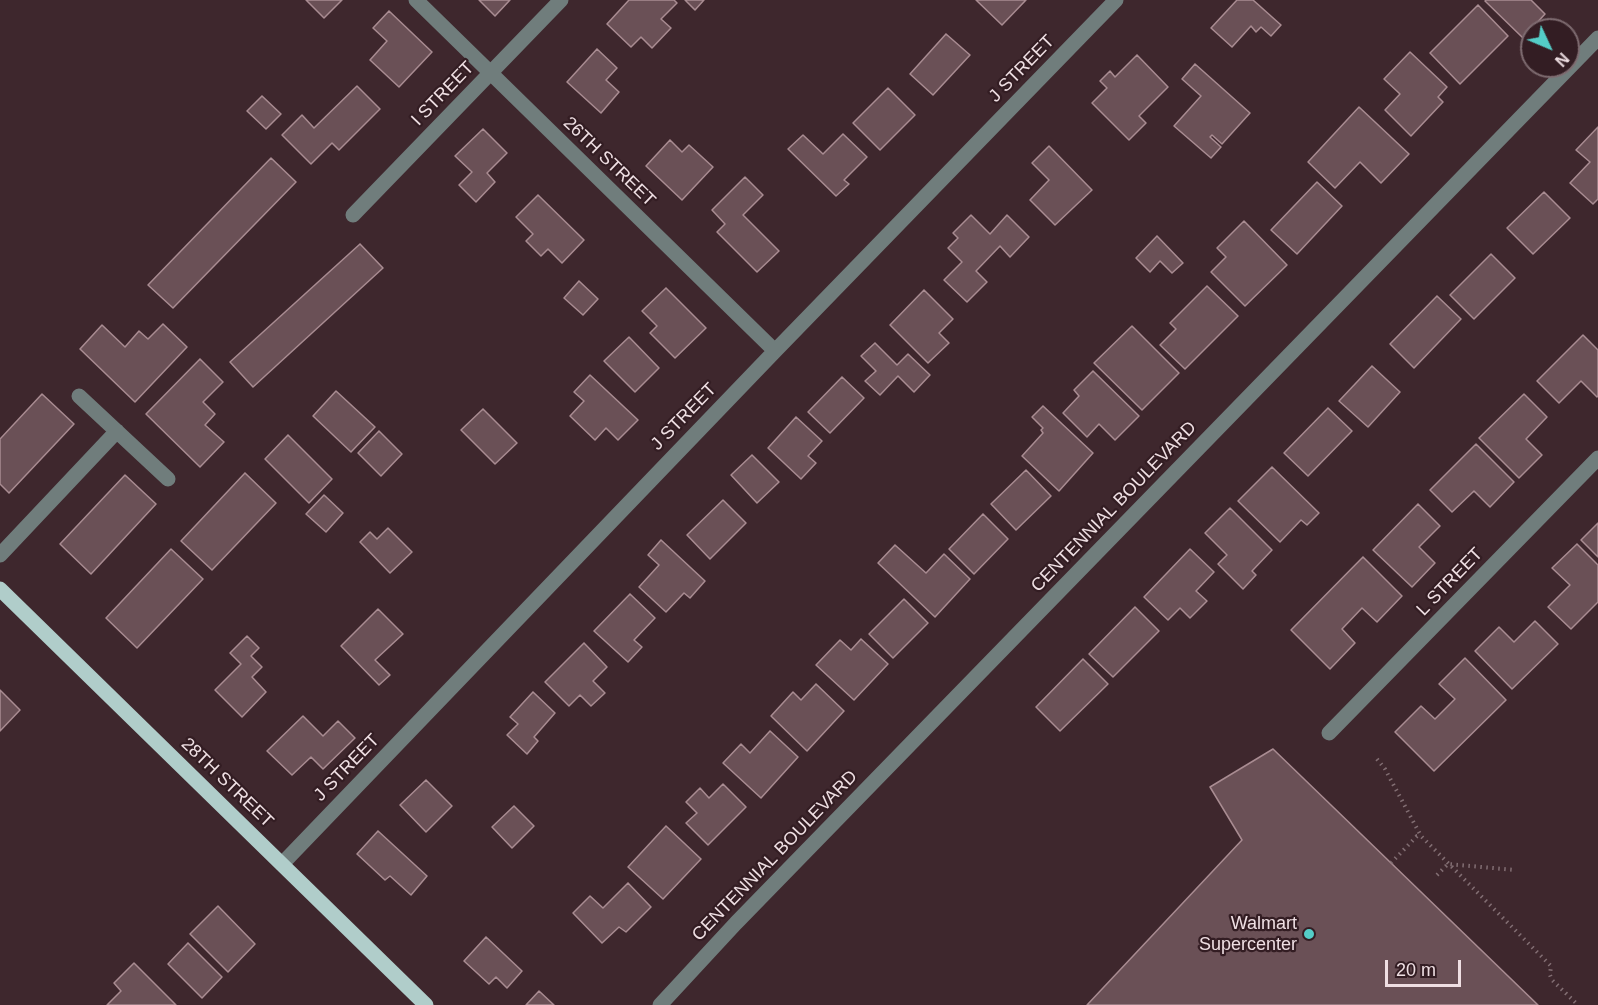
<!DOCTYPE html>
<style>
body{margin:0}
#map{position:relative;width:1598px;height:1005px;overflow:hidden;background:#3e272d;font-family:Arial,sans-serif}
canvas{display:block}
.north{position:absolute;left:1520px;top:18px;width:60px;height:60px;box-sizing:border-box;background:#331d23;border:2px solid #7e6b70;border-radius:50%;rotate:134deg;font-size:16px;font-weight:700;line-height:24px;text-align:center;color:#efdfe3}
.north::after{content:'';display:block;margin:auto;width:21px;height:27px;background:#54cdc7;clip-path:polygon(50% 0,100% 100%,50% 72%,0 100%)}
.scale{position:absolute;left:1385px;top:960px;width:76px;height:27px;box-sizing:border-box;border:3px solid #efdfe3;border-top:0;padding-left:8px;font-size:18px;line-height:21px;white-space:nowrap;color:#efdfe3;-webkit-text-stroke:4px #331d23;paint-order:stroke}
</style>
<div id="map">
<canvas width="1598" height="1005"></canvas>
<div class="north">N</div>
<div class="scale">20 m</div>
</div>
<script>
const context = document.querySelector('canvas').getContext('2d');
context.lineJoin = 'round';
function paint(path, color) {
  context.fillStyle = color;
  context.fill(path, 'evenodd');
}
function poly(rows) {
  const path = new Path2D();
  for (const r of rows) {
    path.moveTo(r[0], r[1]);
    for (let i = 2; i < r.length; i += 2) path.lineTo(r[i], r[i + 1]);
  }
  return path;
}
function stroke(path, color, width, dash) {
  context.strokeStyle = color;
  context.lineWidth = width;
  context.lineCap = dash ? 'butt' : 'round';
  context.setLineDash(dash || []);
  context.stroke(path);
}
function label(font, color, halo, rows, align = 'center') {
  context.font = font + ' Arial,sans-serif';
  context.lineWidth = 4.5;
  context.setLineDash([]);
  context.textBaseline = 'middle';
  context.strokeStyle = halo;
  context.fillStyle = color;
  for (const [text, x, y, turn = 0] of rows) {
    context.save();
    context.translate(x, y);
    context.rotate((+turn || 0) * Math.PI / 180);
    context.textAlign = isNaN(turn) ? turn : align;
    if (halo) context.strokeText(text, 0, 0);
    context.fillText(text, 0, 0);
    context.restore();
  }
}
const building = poly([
 [306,0,342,0,324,18,306,0],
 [479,0,510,0,495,16,479,0],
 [629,0,674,0,677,3,661,19,671,28,652,48,641,37,631,47,607,24,629,0],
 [685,0,704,0,695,10,685,0],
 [976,0,1026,0,1002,25,976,0],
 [1237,0,1253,0,1281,25,1271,36,1261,27,1256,32,1251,26,1232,47,1211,28,1237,0],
 [1486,0,1531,0,1545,14,1523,38,1485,1,1486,0],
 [1478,5,1508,36,1460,84,1430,53,1478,5],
 [389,11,432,52,399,87,370,60,387,41,373,28,389,11],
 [946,34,970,55,933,95,910,74,946,34],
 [597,49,617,68,606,80,619,92,601,113,567,82,597,49],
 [1410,52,1447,87,1438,97,1443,102,1411,136,1385,110,1400,94,1384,79,1410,52],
 [1137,55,1168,87,1139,116,1146,123,1129,140,1092,103,1107,88,1100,81,1110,71,1115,77,1137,55],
 [1195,64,1250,113,1222,144,1212,135,1210,137,1221,147,1211,158,1174,126,1201,96,1182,79,1195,64],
 [357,86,380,109,339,150,332,143,311,164,282,135,302,115,314,128,357,86],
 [888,88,915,115,880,150,853,123,888,88],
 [262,96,281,114,266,129,247,111,262,96],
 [1359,107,1409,154,1381,183,1360,162,1335,188,1308,162,1359,107],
 [1598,127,1598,199,1593,204,1570,183,1590,162,1576,150,1598,127],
 [483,129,507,153,487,173,495,182,476,202,459,185,472,172,455,156,483,129],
 [843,134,867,157,844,180,849,184,836,196,788,149,803,135,823,154,843,134],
 [670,140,682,152,689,145,713,167,682,200,646,166,670,140],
 [1049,146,1092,190,1055,225,1030,200,1049,180,1032,163,1049,146],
 [271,158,296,182,173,308,148,285,271,158],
 [745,177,763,195,743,215,779,251,757,272,717,232,725,224,712,210,745,177],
 [1317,182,1342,206,1297,254,1271,230,1317,182],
 [1544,192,1570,218,1533,254,1507,228,1544,192],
 [538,195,584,240,562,263,548,249,541,256,526,241,533,234,516,217,538,195],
 [971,215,990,234,1007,215,1029,237,1010,257,1000,246,976,271,987,282,967,302,944,280,962,262,948,248,958,238,953,233,971,215],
 [1244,221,1287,265,1245,306,1211,272,1226,257,1217,248,1244,221],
 [1157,236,1183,263,1172,273,1160,261,1150,272,1136,258,1157,236],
 [360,244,383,268,253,387,230,362,360,244],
 [1491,254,1515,278,1474,319,1450,295,1491,254],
 [579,281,598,299,583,315,564,298,579,281],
 [1207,286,1238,316,1185,369,1160,345,1176,329,1170,323,1207,286],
 [666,288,706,328,675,358,650,333,657,326,642,311,666,288],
 [924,290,953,319,939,333,949,343,928,363,890,325,924,290],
 [1437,296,1461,319,1414,368,1390,344,1437,296],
 [163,324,187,347,135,402,80,349,102,325,125,347,139,331,148,339,163,324],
 [1132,326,1179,373,1142,410,1094,363,1132,326],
 [1583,335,1598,350,1598,396,1597,397,1581,381,1559,403,1537,381,1583,335],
 [629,337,659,368,635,392,604,361,629,337],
 [875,343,897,365,908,354,930,375,914,392,898,376,880,395,865,381,876,371,861,356,875,343],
 [200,359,223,382,203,402,215,414,205,425,224,442,200,467,146,414,200,359],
 [1372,366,1400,392,1368,427,1339,401,1372,366],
 [1093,371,1139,416,1115,440,1099,424,1087,437,1063,413,1079,396,1074,390,1093,371],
 [590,375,638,420,618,440,606,428,595,440,570,416,584,401,574,392,590,375],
 [842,377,864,398,830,433,808,412,842,377],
 [336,391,375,427,351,452,313,416,336,391],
 [42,394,74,424,9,493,0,484,0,439,42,394],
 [1524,394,1547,417,1526,439,1542,455,1519,478,1479,438,1524,394],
 [1043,406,1093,453,1059,491,1022,456,1043,433,1041,430,1043,428,1032,417,1043,406],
 [1328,408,1352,431,1308,476,1284,453,1328,408],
 [483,409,517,443,495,464,461,430,483,409],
 [796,417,822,441,808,456,816,463,801,479,768,448,796,417],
 [379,431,402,454,381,476,358,453,379,431],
 [288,435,332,479,309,503,265,459,288,435],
 [1476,444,1514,482,1490,507,1474,491,1452,512,1430,490,1476,444],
 [752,455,779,482,757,503,731,475,752,455],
 [1272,467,1319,513,1307,525,1301,520,1280,542,1238,501,1272,467],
 [1026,470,1051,496,1016,530,991,504,1026,470],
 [245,473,276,503,212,570,181,541,245,473],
 [125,475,156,504,91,574,60,544,125,475],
 [324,495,343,513,326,532,306,514,324,495],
 [723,500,746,523,710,559,687,535,723,500],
 [1418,504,1440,526,1419,547,1435,563,1412,587,1373,550,1418,504],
 [1230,508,1272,550,1252,571,1256,575,1243,589,1218,564,1227,555,1205,533,1230,508],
 [983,514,1008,539,974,574,949,549,983,514],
 [1598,523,1598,557,1581,540,1598,523],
 [388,528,412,552,390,573,360,542,370,532,377,539,388,528],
 [661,540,705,581,690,598,684,593,666,612,639,587,659,565,648,555,661,540],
 [1577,544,1598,565,1598,602,1571,629,1548,607,1570,585,1552,568,1577,544],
 [895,545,926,573,944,554,970,579,935,617,878,563,895,545],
 [171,549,203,579,137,648,106,618,171,549],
 [1190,549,1214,572,1196,591,1207,601,1190,618,1180,608,1168,620,1144,597,1190,549],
 [1363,557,1402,596,1377,622,1362,608,1342,629,1355,643,1330,669,1291,630,1363,557],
 [630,594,655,618,634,640,642,647,628,662,594,631,630,594],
 [904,599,928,623,893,658,869,634,904,599],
 [1135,607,1159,631,1113,677,1089,654,1135,607],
 [378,609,403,634,375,660,390,675,379,685,341,646,378,609],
 [1535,621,1558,644,1512,689,1475,651,1499,627,1514,642,1535,621],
 [247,636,259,648,251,656,262,667,252,677,266,692,242,717,215,690,241,664,230,653,247,636],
 [861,639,888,664,854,700,816,665,840,640,851,650,861,639],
 [584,643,607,667,593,681,605,693,591,706,580,695,569,706,545,682,584,643],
 [1465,658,1506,700,1434,771,1395,732,1421,706,1435,719,1455,699,1439,684,1465,658],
 [1083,659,1108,684,1060,731,1036,707,1083,659],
 [816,684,844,711,807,751,771,716,793,692,801,700,816,684],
 [0,690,20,710,0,731,0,690],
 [533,692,555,713,534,737,538,741,527,754,507,735,518,724,510,717,533,692],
 [303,716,323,736,338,721,355,738,323,769,311,757,292,775,267,751,303,716],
 [770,731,798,757,761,798,723,763,741,744,750,753,770,731],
 [1273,749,1391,863,1538,1005,1087,1005,1242,840,1210,787,1273,749],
 [426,780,452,806,426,832,400,805,426,780],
 [723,784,746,807,708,845,686,823,697,813,686,802,700,788,709,798,723,784],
 [514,806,534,826,512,848,492,827,514,806],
 [666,826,701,859,663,899,628,867,666,826],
 [378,831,427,876,411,895,390,876,385,880,357,854,378,831],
 [628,883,651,907,626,932,619,927,602,943,573,913,590,896,603,908,628,883],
 [218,906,255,944,228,972,190,934,218,906],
 [486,937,522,971,507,988,496,977,489,984,464,961,486,937],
 [188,943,222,977,202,998,168,964,188,943],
 [134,963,176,1005,107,1005,121,991,114,983,134,963],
 [539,991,554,1005,526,1005,539,991]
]);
paint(building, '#6a5056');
stroke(building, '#a98c92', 1.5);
stroke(poly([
 [1377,759,1385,769,1421,836,1551,966,1550,975,1552,980,1578,1005],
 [1391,863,1417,836,1421,836],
 [1437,875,1448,864,1515,870]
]), '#826e73', 4, [1.5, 4.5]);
stroke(poly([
 [416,0,775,351],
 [353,215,561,0],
 [79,396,168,479],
 [0,555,117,431],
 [1329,733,1598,458],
 [282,864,775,351,1116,0],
 [660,1005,736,923,1598,38]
]), '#707d7c', 15);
stroke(poly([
 [0,589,426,1005]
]), '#b0cdca', 15);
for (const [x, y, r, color] of [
 [1309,934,6,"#54cdc7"]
]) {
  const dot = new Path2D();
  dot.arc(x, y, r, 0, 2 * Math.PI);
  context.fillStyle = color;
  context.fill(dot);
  stroke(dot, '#331d23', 2);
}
label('18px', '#efdfe3', '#331d23', [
 ["J STREET",1022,69,-46],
 ["I STREET",443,94,-46],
 ["26TH STREET",609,162,44],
 ["J STREET",684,417,-46],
 ["CENTENNIAL BOULEVARD",1114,507,-46],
 ["L STREET",1450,582,-46],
 ["J STREET",347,768,-46],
 ["28TH STREET",227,783,44],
 ["CENTENNIAL BOULEVARD",775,856,-46]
]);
label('18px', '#efdfe3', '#331d23', [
 ["Walmart",1297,924],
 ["Supercenter",1297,945]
], 'right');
</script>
